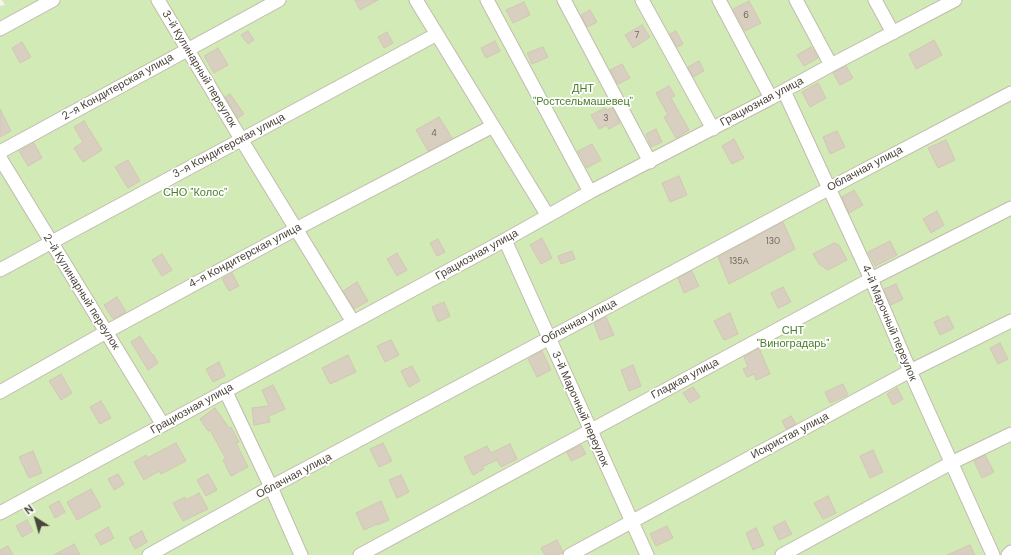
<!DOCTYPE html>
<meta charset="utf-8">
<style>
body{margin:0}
#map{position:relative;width:1011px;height:555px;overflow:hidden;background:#f6f3ec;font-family:"DM Sans",sans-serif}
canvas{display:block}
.north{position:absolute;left:16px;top:499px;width:40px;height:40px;-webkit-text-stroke:3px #fff;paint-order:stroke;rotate:323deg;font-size:11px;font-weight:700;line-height:16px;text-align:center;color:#4b4439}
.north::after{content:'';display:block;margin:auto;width:14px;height:18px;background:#4b4439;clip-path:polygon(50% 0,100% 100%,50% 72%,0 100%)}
</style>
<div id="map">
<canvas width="1011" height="555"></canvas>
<div class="north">N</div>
</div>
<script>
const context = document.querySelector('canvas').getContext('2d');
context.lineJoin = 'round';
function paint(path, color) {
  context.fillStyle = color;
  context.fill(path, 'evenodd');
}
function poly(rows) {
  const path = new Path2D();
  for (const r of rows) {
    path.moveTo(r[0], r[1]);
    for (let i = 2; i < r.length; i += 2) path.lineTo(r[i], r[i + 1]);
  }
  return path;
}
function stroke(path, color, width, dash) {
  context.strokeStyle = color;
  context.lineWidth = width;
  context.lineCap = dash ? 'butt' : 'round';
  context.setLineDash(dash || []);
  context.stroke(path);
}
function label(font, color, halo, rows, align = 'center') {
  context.font = font + ' "DM Sans",sans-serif';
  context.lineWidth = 3.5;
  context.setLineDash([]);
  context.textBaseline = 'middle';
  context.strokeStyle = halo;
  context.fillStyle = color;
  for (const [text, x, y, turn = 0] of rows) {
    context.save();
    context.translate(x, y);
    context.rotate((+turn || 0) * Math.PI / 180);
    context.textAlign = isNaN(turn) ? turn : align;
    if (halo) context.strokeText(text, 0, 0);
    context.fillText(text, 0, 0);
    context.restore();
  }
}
paint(poly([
 [2,0,1011,0,1011,555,0,555,0,6,5,5]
]), '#d2eab5');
const building = poly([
 [355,0,378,0,360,10,355,0],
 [749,1,761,23,745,31,733,9,749,1],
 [524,2,530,15,513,23,506,10,524,2],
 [590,10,597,22,587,27,581,15,590,10],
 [642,25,650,37,633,48,625,35,642,25],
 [248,31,254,40,248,44,241,35,248,31],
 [676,31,683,44,677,47,670,34,676,31],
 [387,32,393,43,384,48,378,37,387,32],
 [934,40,942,55,916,69,909,54,934,40],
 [495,41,500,51,486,58,481,48,495,41],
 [22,42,31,57,20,63,12,48,22,42],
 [543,47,548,57,532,64,527,53,543,47],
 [811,47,818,58,804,66,797,55,811,47],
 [218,48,228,65,214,73,204,56,218,48],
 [699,61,704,71,693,77,688,67,699,61],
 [622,64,630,78,618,84,610,70,622,64],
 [846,66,853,78,840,85,833,73,846,66],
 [818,83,826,98,810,107,802,92,818,83],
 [669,86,675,96,671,98,689,130,676,138,664,117,668,115,656,93,669,86],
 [230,94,244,114,238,118,225,97,230,94],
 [605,108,607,110,613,108,620,123,609,129,607,125,599,129,591,115,605,108],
 [0,109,11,131,0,137,0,109],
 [439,117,452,138,428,151,416,130,439,117],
 [84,121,102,150,83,162,74,148,83,142,74,127,84,121],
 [656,129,662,142,651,147,646,134,656,129],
 [837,131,845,147,830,154,823,137,837,131],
 [734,139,744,158,732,164,722,146,734,139],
 [946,140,955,160,938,168,928,148,946,140],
 [34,143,42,158,28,166,19,151,34,143],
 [592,144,601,160,587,168,578,151,592,144],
 [128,160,140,181,128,188,115,167,128,160],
 [679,176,687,195,670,202,662,183,679,176],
 [854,190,863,205,849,213,842,197,854,190],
 [937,211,944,225,931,233,923,219,937,211],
 [783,222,795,249,729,284,718,257,783,222],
 [542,238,552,258,541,264,530,245,542,238],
 [438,239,445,252,437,256,430,243,438,239],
 [890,241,897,255,875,266,868,252,890,241],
 [834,243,839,245,847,260,828,270,819,264,813,254,834,243],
 [572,251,575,259,561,264,558,256,572,251],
 [397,253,407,270,397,276,387,259,397,253],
 [162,254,172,270,162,276,152,260,162,254],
 [692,271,699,286,684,293,678,278,692,271],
 [232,273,239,286,229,291,222,279,232,273],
 [357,282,368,301,354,309,343,291,357,282],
 [896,284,903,299,891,305,884,289,896,284],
 [783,287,791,302,778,308,771,293,783,287],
 [117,297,126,312,113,319,104,305,117,297],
 [444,302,450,316,438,322,432,307,444,302],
 [730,313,738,334,724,340,714,321,730,313],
 [948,316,954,328,940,335,934,322,948,316],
 [606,317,614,335,600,340,594,323,606,317],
 [140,336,152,355,153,354,158,363,148,370,131,342,140,336],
 [391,340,399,355,385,362,377,346,391,340],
 [1000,343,1008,359,998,364,990,348,1000,343],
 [759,348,770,374,756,380,754,374,747,377,743,369,748,367,744,357,759,348],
 [542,351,551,370,537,377,528,359,542,351],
 [348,355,356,372,330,384,322,368,348,355],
 [219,362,225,376,213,382,206,369,219,362],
 [633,365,641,386,629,391,621,370,633,365],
 [412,366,420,381,409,387,401,371,412,366],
 [61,374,72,393,61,400,49,381,61,374],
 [843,384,848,395,830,403,825,392,843,384],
 [273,385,285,409,269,416,270,422,254,425,252,408,269,406,262,390,273,385],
 [693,387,700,397,690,403,683,393,693,387],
 [897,388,903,399,893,405,887,394,897,388],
 [101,401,111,418,100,424,90,407,101,401],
 [215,408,229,428,231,427,239,442,236,443,248,467,231,476,223,460,226,459,210,430,208,431,200,419,215,408],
 [791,416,796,424,786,429,782,421,791,416],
 [176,443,186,461,161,474,159,471,144,480,134,462,146,455,147,458,176,443],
 [383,443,392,461,379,467,370,449,383,443],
 [510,444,517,459,501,467,497,460,482,467,484,469,473,475,464,457,487,446,491,453,510,444],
 [581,445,586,454,571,461,567,452,581,445],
 [873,450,883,472,870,478,860,456,873,450],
 [33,451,42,473,29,478,19,457,33,451],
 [985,455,994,472,982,478,974,461,985,455],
 [118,474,124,484,114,490,108,479,118,474],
 [208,474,217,490,206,496,197,480,208,474],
 [401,475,409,492,397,498,389,480,401,475],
 [91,489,101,507,77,520,67,502,91,489],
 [199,493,208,509,183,521,173,503,185,497,186,500,199,493],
 [828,496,836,513,823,519,814,503,828,496],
 [59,501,65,512,55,518,49,506,59,501],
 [381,501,389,520,377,525,377,524,364,530,356,513,381,501],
 [27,520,33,531,22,537,16,526,27,520],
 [785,521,792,534,779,540,773,527,785,521],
 [667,526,673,538,656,546,650,534,667,526],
 [108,527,114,538,101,545,95,535,108,527],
 [756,528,764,545,753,550,746,533,756,528],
 [142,531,147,542,135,549,129,538,142,531],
 [557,540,563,552,558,555,545,555,541,548,557,540],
 [74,544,80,555,54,555,74,544],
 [970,545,975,555,947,555,970,545],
 [8,546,13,555,0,555,0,550,8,546]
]);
paint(building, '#d8cfc1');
stroke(building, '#d3c7b4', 1);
const minor = poly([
 [158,0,241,139,353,322],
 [416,0,548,216],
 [487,0,590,192],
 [564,0,650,162],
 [642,0,713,129],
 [719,0,771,98],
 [796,0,831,65],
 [875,0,893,33],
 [0,29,53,0],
 [784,91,871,279,910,371,993,555],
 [0,152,279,0],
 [0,158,163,425],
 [505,240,647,555],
 [0,270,437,34],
 [225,390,271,487,301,555],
 [0,392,106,332,296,229,493,126],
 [0,513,505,240,590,192,771,98,831,65,955,0],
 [149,555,271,487,830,188,1011,93],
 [360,555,871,279,1011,208],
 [570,555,910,371,1011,321],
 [782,555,951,463,1011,434],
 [1008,555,1011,552]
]);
stroke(minor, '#c2bbae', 15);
stroke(minor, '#fff', 13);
label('9px', '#6e675b', null, [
 ["6",746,16],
 ["7",637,36],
 ["3",606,119],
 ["4",434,134],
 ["130",773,242],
 ["135А",739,262]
]);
label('11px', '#4b4439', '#fff', [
 ["3-й Кулинарный переулок",199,69,59],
 ["2-я Кондитерская улица",118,87,-29],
 ["Грациозная улица",762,102,-28],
 ["3-я Кондитерская улица",229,146,-28],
 ["Облачная улица",865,169,-28],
 ["Грациозная улица",477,255,-29],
 ["4-я Кондитерская улица",245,256,-28],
 ["2-й Кулинарный переулок",81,292,58],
 ["Облачная улица",579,322,-28],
 ["4-й Марочный переулок",889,323,67],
 ["Гладкая улица",685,379,-28],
 ["Грациозная улица",192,409,-29],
 ["3-й Марочный переулок",580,409,66],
 ["Искристая улица",790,436,-28],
 ["Облачная улица",294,476,-28]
]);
label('11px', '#4a7f2a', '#fff', [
 ["ДНТ",583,89],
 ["\"Ростсельмашевец\"",583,102],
 ["СНО \"Колос\"",195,193],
 ["СНТ",793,331],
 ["\"Виноградарь\"",793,344]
]);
</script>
